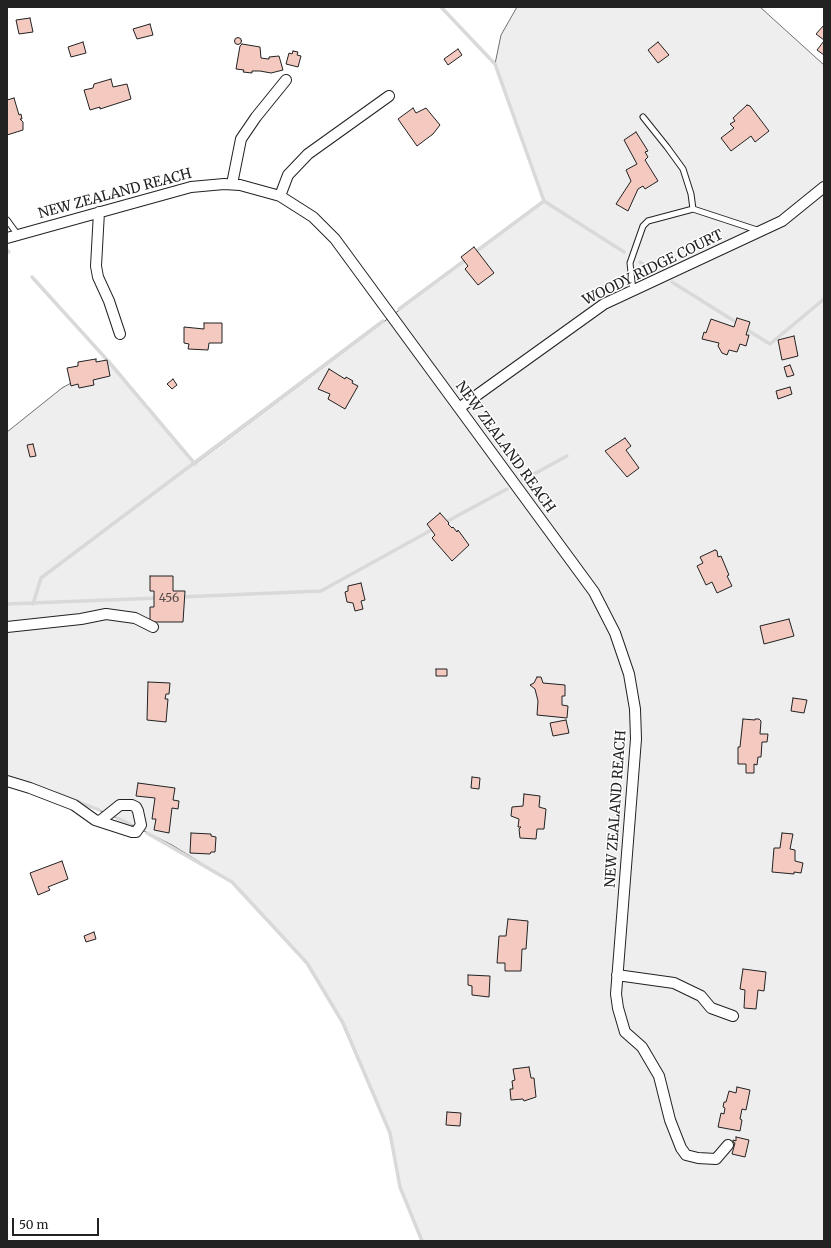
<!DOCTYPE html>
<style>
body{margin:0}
#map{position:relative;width:831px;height:1248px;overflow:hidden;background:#fff;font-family:Merriweather,serif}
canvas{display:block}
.frame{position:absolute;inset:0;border:8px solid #222;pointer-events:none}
.scale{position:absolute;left:12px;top:1218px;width:87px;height:18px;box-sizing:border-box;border:2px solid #222;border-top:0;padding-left:5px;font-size:12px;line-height:14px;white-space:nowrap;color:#222;-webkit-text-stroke:3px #fff;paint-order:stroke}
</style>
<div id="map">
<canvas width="831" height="1248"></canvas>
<div class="frame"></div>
<div class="scale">50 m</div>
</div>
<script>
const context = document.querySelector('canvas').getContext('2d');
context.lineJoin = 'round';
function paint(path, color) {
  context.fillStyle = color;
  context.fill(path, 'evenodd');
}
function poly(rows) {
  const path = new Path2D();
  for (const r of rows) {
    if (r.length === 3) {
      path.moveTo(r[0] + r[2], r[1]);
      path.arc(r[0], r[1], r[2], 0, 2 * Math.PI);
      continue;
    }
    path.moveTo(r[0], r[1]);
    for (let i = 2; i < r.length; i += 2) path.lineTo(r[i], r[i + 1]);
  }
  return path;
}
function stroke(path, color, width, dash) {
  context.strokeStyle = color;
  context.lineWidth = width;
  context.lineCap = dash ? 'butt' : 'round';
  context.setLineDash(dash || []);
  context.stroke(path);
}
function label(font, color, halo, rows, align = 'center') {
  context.font = font + ' Merriweather,serif';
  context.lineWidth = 3;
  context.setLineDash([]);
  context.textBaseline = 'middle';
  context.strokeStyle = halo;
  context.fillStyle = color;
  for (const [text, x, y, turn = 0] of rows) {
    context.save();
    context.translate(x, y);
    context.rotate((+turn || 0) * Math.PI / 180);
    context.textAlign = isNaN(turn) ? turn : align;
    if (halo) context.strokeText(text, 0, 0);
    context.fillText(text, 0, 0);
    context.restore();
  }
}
const green = poly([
 [517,7,760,7,824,65,824,1241,422,1241,400,1187,390,1134,342,1023,307,963,232,882,172,845,128,823,74,799,34,786,7,780,7,432,62,388,109,362,195,464,544,201,495,64,501,35,517,7]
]);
paint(green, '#eee');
stroke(green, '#6f6f6f', 1);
stroke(poly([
 [441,7,495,64,544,201,624,252],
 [7,250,9,252],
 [474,253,544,201],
 [640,262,654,271],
 [32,277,109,362,195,464],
 [672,282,739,324],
 [399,309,468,258],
 [744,328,770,344,824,299],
 [523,480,567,456],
 [444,523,507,489],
 [180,597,321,591,435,528],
 [7,604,158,598],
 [33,604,41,578,383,321],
 [57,793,99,810],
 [117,818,130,824],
 [147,833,232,882,307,963,343,1023,390,1133,400,1187,422,1241]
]), '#d9d9d9', 3.5);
const building = poly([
 [30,18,33,32,19,34,16,20,30,18],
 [150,24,153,35,137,39,133,29,150,24],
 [824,25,824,40,816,34,824,25],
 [238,41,3.5],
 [824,41,824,55,817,50,824,41],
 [83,42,86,53,71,57,68,47,83,42],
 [658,42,669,55,658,63,648,50,658,42],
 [242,44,260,47,261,58,268,59,269,59,269,57,279,56,283,70,271,73,260,71,252,71,252,73,243,72,244,70,236,69,240,46,242,44],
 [458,49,462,55,448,65,444,59,458,49],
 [293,51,298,52,297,55,301,56,298,67,286,64,289,53,292,54,293,51],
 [111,79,113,87,127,84,131,99,100,109,100,107,90,110,84,90,93,88,94,84,111,79],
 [14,98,19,115,21,114,22,119,20,119,23,122,23,130,7,135,7,100,14,98],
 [747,105,750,106,769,131,755,142,751,136,731,151,721,138,734,128,730,124,735,121,733,118,747,105],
 [413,108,416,113,426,108,440,125,433,134,417,146,398,119,413,108],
 [636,132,648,151,645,152,648,157,645,160,658,181,645,189,643,186,638,189,628,211,616,204,631,181,626,170,637,164,624,140,636,132],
 [474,247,494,273,478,285,465,269,468,266,461,257,474,247],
 [737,318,750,322,746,335,749,335,746,346,740,344,737,352,729,350,727,355,722,353,718,346,719,343,702,339,704,332,706,333,711,319,734,327,737,318],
 [204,323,222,323,222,343,209,343,208,350,188,349,189,344,184,343,184,327,204,329,204,323],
 [794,336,798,356,782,360,778,340,794,336],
 [96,359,96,362,107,360,110,376,93,380,94,385,79,388,78,384,71,386,67,368,78,366,78,362,96,359],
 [790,365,794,375,787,377,784,367,790,365],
 [329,369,345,379,346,377,353,381,352,383,358,386,345,409,328,399,330,394,318,389,329,369],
 [173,379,177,385,172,389,167,384,173,379],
 [790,387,792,394,778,399,776,391,790,387],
 [625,438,631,446,626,450,639,468,627,477,605,451,625,438],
 [33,444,36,456,30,457,27,445,33,444],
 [440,513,449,523,448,524,452,528,453,527,457,532,458,530,469,545,452,561,432,538,435,535,427,524,440,513],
 [715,550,717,551,718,557,721,556,729,575,727,576,732,586,717,593,712,582,706,585,697,566,703,563,700,557,715,550],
 [150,576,173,576,173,591,185,591,183,622,150,622,150,607,154,607,154,591,150,591,150,576],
 [361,583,365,600,361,601,363,609,355,611,353,603,347,602,345,592,348,591,348,586,361,583],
 [789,619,794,636,764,644,760,626,789,619],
 [436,669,447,669,447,676,436,676,436,669],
 [537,677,541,677,543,683,565,685,565,696,562,696,562,705,568,706,567,718,537,715,538,701,535,689,530,685,534,683,537,677],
 [148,682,170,683,169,694,166,694,165,699,168,699,166,722,147,720,148,682],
 [793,698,807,700,804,713,791,711,793,698],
 [743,719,755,720,755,719,759,719,761,721,760,734,768,734,767,742,762,742,761,757,758,757,757,765,754,764,754,773,746,773,746,764,738,764,738,747,740,747,743,719],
 [566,720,569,733,553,736,550,723,566,720],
 [472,777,480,778,479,789,471,788,472,777],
 [138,783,175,788,173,800,179,801,178,809,172,808,169,833,154,830,156,819,152,819,155,798,136,796,138,783],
 [524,794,540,796,539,807,546,809,544,829,537,829,536,839,520,838,519,829,521,827,518,827,519,819,511,816,512,807,523,806,524,794],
 [191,833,211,834,211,836,216,837,215,852,211,852,210,854,190,853,191,833],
 [782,833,793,834,790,849,795,850,795,861,803,863,801,873,794,872,794,874,772,872,774,848,780,848,782,833],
 [62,861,68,879,48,887,50,890,38,895,30,873,62,861],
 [508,919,528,921,526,949,522,949,521,971,505,971,505,963,497,963,499,936,506,936,508,919],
 [94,932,96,939,86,942,84,936,94,932],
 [743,969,766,972,764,991,758,990,756,1009,744,1008,745,990,740,989,743,969],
 [468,975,490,976,489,997,472,995,472,986,468,985,468,975],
 [529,1067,531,1078,534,1078,536,1097,524,1101,523,1099,511,1100,510,1089,513,1089,512,1081,515,1080,513,1069,529,1067],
 [737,1087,750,1090,746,1110,742,1109,740,1119,742,1120,740,1131,718,1127,721,1113,724,1114,725,1108,723,1107,724,1102,726,1102,729,1091,736,1093,737,1087],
 [447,1112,461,1113,460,1126,446,1125,447,1112],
 [736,1137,749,1140,745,1157,732,1154,735,1143,733,1142,733,1140,736,1141,736,1137]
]);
paint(building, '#f3c9c0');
stroke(building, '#222', 1);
const lane = poly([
 [643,117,667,147,683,169,691,194,693,209],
 [7,220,18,235],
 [633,291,630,263,643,226,648,221,693,209,760,231]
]);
const street = poly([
 [232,184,241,139,256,117,286,80],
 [280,196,288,175,308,154,389,96],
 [99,212,96,266,98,277,109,301,120,334],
 [7,238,191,187,224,184,240,185,280,196,313,217,335,239,594,592,615,633,629,674,635,709,636,739,616,994,618,1008,625,1032,642,1047,659,1076,670,1120,681,1148,686,1155,698,1158,716,1159,728,1145],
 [459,408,604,304,782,221,824,187],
 [7,627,81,619,106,614,135,618,153,627],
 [7,781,30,788,74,805,95,820,132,832,136,832,141,825,138,811,136,807,132,805,120,805,100,821],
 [617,975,674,983,701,996,711,1008,733,1016]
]);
stroke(lane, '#222', 7);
stroke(street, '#222', 12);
stroke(lane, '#fff', 5);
stroke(street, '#fff', 10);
label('12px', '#564c4a', null, [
 ["456",169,599]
]);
label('14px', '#222', '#fff', [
 ["NEW ZEALAND REACH",115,194,-15],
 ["WOODY RIDGE COURT",653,268,-26],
 ["NEW ZEALAND REACH",505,447,54],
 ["NEW ZEALAND REACH",616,809,-86]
]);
</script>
